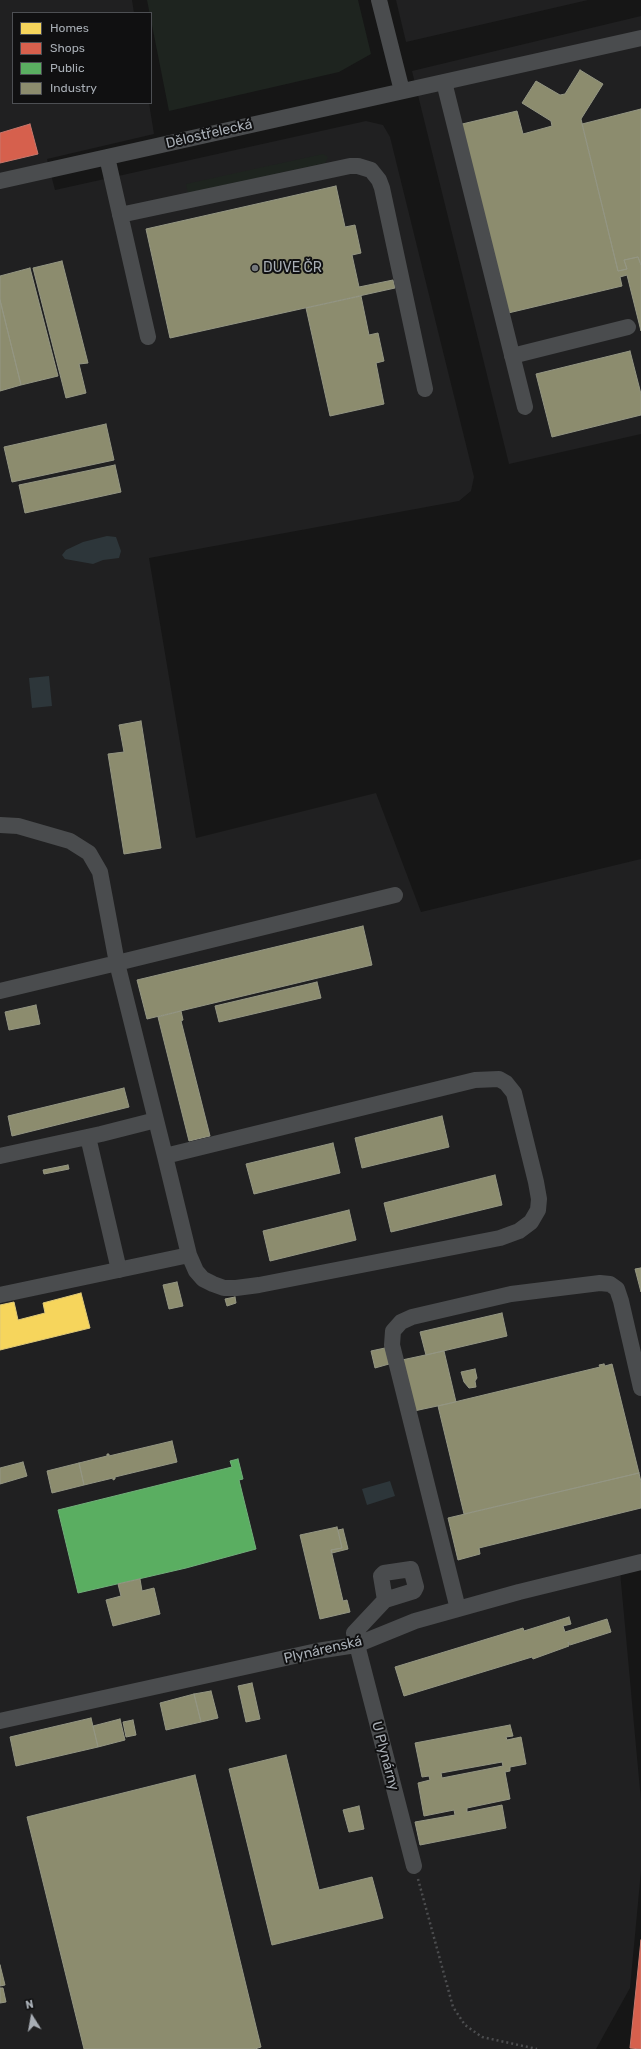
<!DOCTYPE html>
<meta charset="utf-8">
<style>
body{margin:0}
#map{position:relative;width:641px;height:2049px;overflow:hidden;background:#161616;font-family:Rubik,sans-serif}
canvas{display:block}
.legend{position:absolute;left:12px;top:12px;width:140px;height:92px;box-sizing:border-box;background:#101011;border:1px solid #4d4f53;margin:0;padding:5px 7px;list-style:none;font-size:12px;color:#a8aeb5}
.legend li{display:flex;align-items:center;gap:8px;height:20px}
.legend b{width:20px;border:1px solid #4d4f53}
.north{position:absolute;left:12px;top:1997px;width:40px;height:40px;-webkit-text-stroke:3px #101011;paint-order:stroke;rotate:349deg;font-size:11px;font-weight:700;line-height:16px;text-align:center;color:#a8aeb5}
.north::after{content:'';display:block;margin:auto;width:14px;height:18px;background:#a8aeb5;clip-path:polygon(50% 0,100% 100%,50% 72%,0 100%)}
</style>
<div id="map">
<canvas width="641" height="2049"></canvas>
<ul class="legend">
<li><b style="height:11px;background:#f6d55c"></b>Homes</li>
<li><b style="height:11px;background:#d6604d"></b>Shops</li>
<li><b style="height:11px;background:#5aae61"></b>Public</li>
<li><b style="height:11px;background:#8c8c6e"></b>Industry</li>
</ul>
<div class="north">N</div>
</div>
<script>
const context = document.querySelector('canvas').getContext('2d');
context.lineJoin = 'round';
function paint(path, color) {
  context.fillStyle = color;
  context.fill(path, 'evenodd');
}
function poly(rows) {
  const path = new Path2D();
  for (const r of rows) {
    path.moveTo(r[0], r[1]);
    for (let i = 2; i < r.length; i += 2) path.lineTo(r[i], r[i + 1]);
  }
  return path;
}
function stroke(path, color, width, dash) {
  context.strokeStyle = color;
  context.lineWidth = width;
  context.lineCap = dash ? 'butt' : 'round';
  context.setLineDash(dash || []);
  context.stroke(path);
}
function label(font, color, halo, rows, align = 'center') {
  context.font = font + ' Rubik,sans-serif';
  context.lineWidth = 4;
  context.setLineDash([]);
  context.textBaseline = 'middle';
  context.strokeStyle = halo;
  context.fillStyle = color;
  for (const [text, x, y, turn = 0] of rows) {
    context.save();
    context.translate(x, y);
    context.rotate((+turn || 0) * Math.PI / 180);
    context.textAlign = isNaN(turn) ? turn : align;
    if (halo) context.strokeText(text, 0, 0);
    context.fillText(text, 0, 0);
    context.restore();
  }
}
paint(poly([
 [0,0,132,0,134,13,13,13,13,103,149,103,154,134,47,159,55,190,366,121,383,125,390,137,474,477,471,491,459,501,149,558,196,838,376,793,421,912,641,859,641,1564,620,1571,641,1801,641,1871,630,1988,596,2049,0,2049],
 [396,0,588,0,406,42],
 [641,16,641,434,509,464,412,71]
]), '#202021');
paint(poly([
 [147,0,358,0,371,54,339,72,169,111],
 [323,154,328,157,325,163,188,193,186,184]
]), '#1e241f');
paint(poly([
 [107,536,116,537,121,551,119,558,103,560,93,564,65,559,62,555,66,550,83,542],
 [49,676,52,706,32,708,29,678],
 [390,1481,395,1496,367,1505,362,1489]
]), '#2d363a');
const homes = poly([
 [81,1293,90,1328,0,1350,0,1305,14,1302,18,1320,45,1313,43,1303,81,1293]
]);
paint(homes, '#f6d55c');
stroke(homes, '#dfc977', 1);
const shops = poly([
 [30,124,38,154,0,163,0,133,30,124],
 [641,1940,641,2049,630,2048,641,1940]
]);
paint(shops, '#d6604d');
stroke(shops, '#c8776c', 1);
const public = poly([
 [238,1459,243,1479,239,1480,256,1549,186,1568,78,1593,58,1510,232,1467,230,1461,238,1459]
]);
paint(public, '#5aae61');
stroke(public, '#71ae7a', 1);
const industry = poly([
 [580,70,603,84,581,119,618,271,627,269,624,260,638,257,641,265,641,331,627,275,620,277,622,286,504,314,458,125,517,111,523,134,552,126,551,121,522,103,536,81,560,95,565,94,580,70],
 [641,109,641,265,638,257,624,260,627,269,618,271,582,124,641,109],
 [336,186,345,227,355,225,361,253,352,255,359,287,393,280,395,288,170,338,146,229,336,186],
 [62,261,88,363,79,364,86,393,66,398,33,268,62,261],
 [30,268,58,376,21,385,0,300,0,276,30,268],
 [361,296,369,335,378,333,384,361,376,363,384,404,330,416,306,308,361,296],
 [0,300,21,385,0,391,0,300],
 [630,351,641,394,641,415,552,437,536,374,630,351],
 [106,424,114,460,12,482,4,447,106,424],
 [115,465,121,492,25,513,19,485,115,465],
 [141,721,161,848,124,854,108,754,124,752,119,725,141,721],
 [363,926,372,965,147,1019,137,980,363,926],
 [317,982,321,998,219,1022,215,1006,317,982],
 [36,1005,40,1024,9,1030,5,1012,36,1005],
 [181,1011,183,1020,181,1021,210,1136,189,1141,158,1017,181,1011],
 [124,1088,129,1107,12,1136,8,1116,124,1088],
 [442,1116,449,1147,362,1168,355,1138,442,1116],
 [333,1143,340,1173,254,1194,246,1164,333,1143],
 [68,1165,69,1169,44,1174,43,1170,68,1165],
 [495,1175,502,1205,391,1232,384,1203,495,1175],
 [349,1210,356,1240,270,1261,263,1231,349,1210],
 [641,1268,641,1292,635,1269,641,1268],
 [177,1282,183,1306,169,1309,163,1285,177,1282],
 [235,1297,236,1303,227,1306,225,1299,235,1297],
 [502,1313,507,1336,426,1355,420,1332,502,1313],
 [385,1348,389,1364,375,1368,371,1351,385,1348],
 [444,1351,456,1402,414,1411,402,1360,444,1351],
 [604,1364,605,1366,612,1364,639,1473,464,1514,438,1406,600,1367,599,1365,604,1364],
 [475,1369,477,1378,475,1381,476,1387,469,1388,464,1382,461,1372,475,1369],
 [172,1441,177,1462,115,1477,115,1479,113,1480,113,1478,84,1485,79,1463,107,1456,107,1454,109,1454,109,1456,172,1441],
 [23,1462,27,1476,0,1484,0,1468,23,1462],
 [79,1463,84,1485,52,1493,47,1471,79,1463],
 [639,1473,641,1482,641,1508,479,1548,480,1554,458,1560,448,1518,639,1473],
 [337,1527,342,1548,331,1550,343,1601,347,1600,350,1612,320,1619,300,1535,337,1527],
 [343,1529,348,1549,332,1553,331,1550,342,1548,338,1530,343,1529],
 [140,1579,142,1591,154,1588,160,1614,113,1626,106,1600,121,1596,118,1584,140,1579],
 [569,1617,571,1624,563,1626,565,1632,607,1619,611,1632,570,1645,568,1642,569,1646,533,1659,532,1657,404,1696,395,1667,523,1628,524,1631,569,1617],
 [252,1683,260,1719,246,1722,238,1686,252,1683],
 [211,1691,218,1718,201,1722,194,1694,211,1691],
 [194,1694,201,1722,166,1730,160,1703,194,1694],
 [91,1718,98,1747,16,1766,10,1737,91,1718],
 [120,1719,125,1740,98,1747,93,1726,120,1719],
 [133,1720,136,1735,126,1737,123,1722,133,1720],
 [510,1725,513,1736,506,1737,507,1740,521,1737,526,1764,510,1767,510,1771,505,1772,510,1799,467,1808,467,1812,502,1805,506,1828,420,1845,415,1822,455,1815,454,1810,424,1816,418,1783,430,1780,429,1776,422,1777,415,1743,510,1725],
 [502,1762,503,1766,442,1778,441,1773,502,1762],
 [286,1755,319,1890,372,1877,383,1918,272,1945,229,1769,286,1755],
 [195,1775,261,2047,255,2049,84,2049,27,1817,195,1775],
 [359,1806,364,1829,349,1832,343,1810,359,1806],
 [0,1965,5,1985,0,1986,0,1965],
 [0,1988,3,1988,6,2002,0,2003,0,1988]
]);
paint(industry, '#8c8c6e');
stroke(industry, '#949683', 1);
stroke(poly([
 [418,1879,453,2007,465,2025,482,2037,537,2049]
]), '#4c4d4f', 2.5, [2, 3]);
stroke(poly([
 [379,0,402,91],
 [444,82,525,407],
 [107,157,148,337],
 [0,181,641,38],
 [120,215,350,166,358,166,371,170,379,180,382,188,425,389],
 [512,356,628,327],
 [0,825,18,826,70,841,89,853,100,872,117,963,395,895],
 [0,991,117,963,156,1120,165,1156,189,1255,196,1271,203,1279,213,1284,224,1288,236,1288,259,1285,500,1238,519,1231,531,1222,538,1210,539,1199,536,1182,514,1093,506,1083,499,1079,475,1080,165,1156],
 [88,1137,119,1270],
 [0,1156,101,1134,156,1120],
 [0,1295,189,1255],
 [385,1600,381,1576,384,1573,411,1569,416,1587,414,1591,385,1600,354,1633,414,1866],
 [458,1609,392,1345,393,1331,401,1322,412,1317,511,1294,600,1283,610,1284,617,1289,621,1301,641,1388],
 [0,1721,317,1651,356,1645,415,1621,519,1592,641,1562]
]), '#4a4c4e', 16);
for (const [x, y, r, color] of [
 [255,268,4,"#75797d"]
]) {
  const dot = new Path2D();
  dot.arc(x, y, r, 0, 2 * Math.PI);
  context.fillStyle = color;
  context.fill(dot);
  stroke(dot, '#101011', 1.5);
}
label('14px', '#a8aeb5', '#101011', [
 ["Dělostřelecká",209,134,-13],
 ["Plynárenská",323,1650,-13],
 ["U Plynárny",385,1756,75]
]);
label('14px', '#a8aeb5', '#101011', [
 ["DUVE ČR",263,268]
], 'left');
</script>
